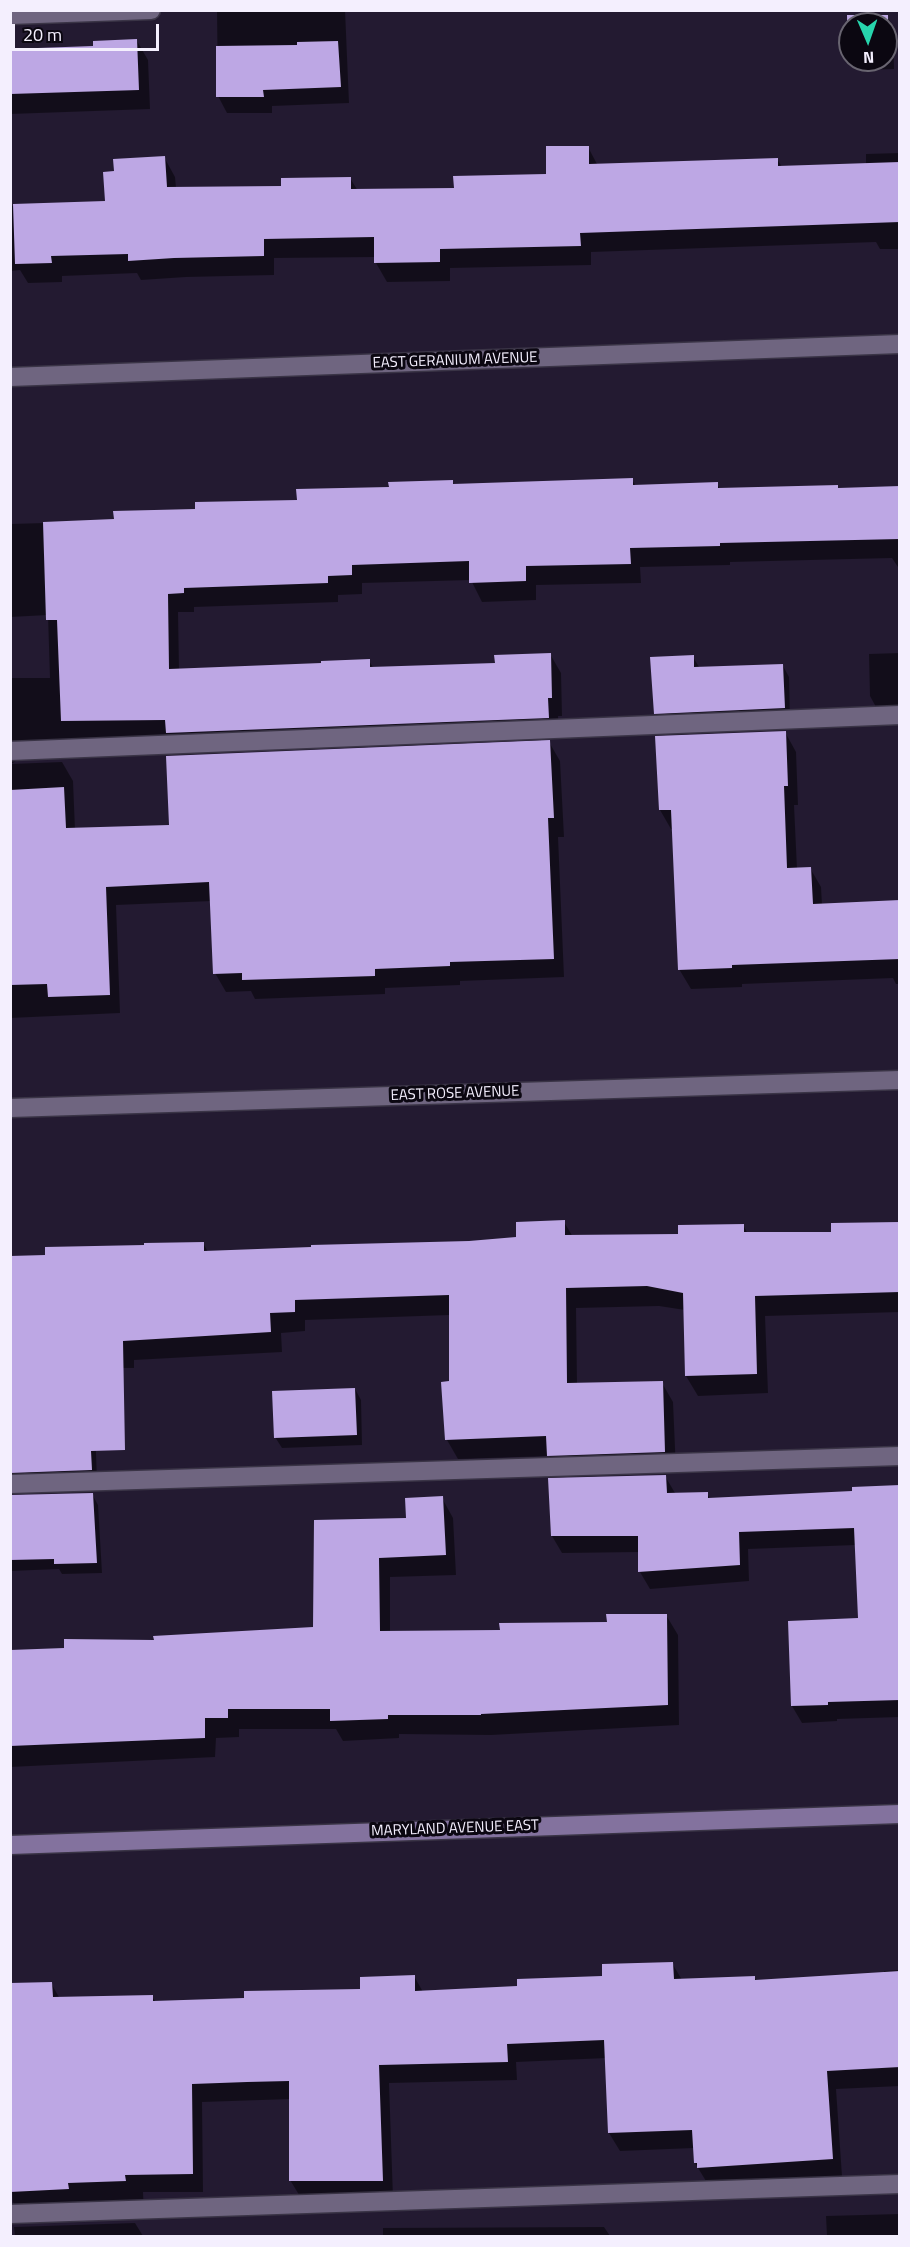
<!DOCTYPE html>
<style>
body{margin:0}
#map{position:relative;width:910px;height:2247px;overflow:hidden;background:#231a31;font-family:"Titillium Web",sans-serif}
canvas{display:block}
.frame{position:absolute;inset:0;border:12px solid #f4effe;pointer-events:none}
.north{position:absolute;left:838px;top:12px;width:60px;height:60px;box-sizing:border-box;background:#0b0711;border:2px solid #686470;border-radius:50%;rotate:178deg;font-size:16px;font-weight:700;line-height:24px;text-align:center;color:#f4effe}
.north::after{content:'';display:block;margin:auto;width:21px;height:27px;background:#27d5ad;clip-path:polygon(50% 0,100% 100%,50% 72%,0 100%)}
.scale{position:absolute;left:12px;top:24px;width:147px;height:27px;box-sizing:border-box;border:3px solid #f4effe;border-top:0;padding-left:8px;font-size:18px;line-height:21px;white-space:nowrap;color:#f4effe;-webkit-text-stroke:4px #0b0711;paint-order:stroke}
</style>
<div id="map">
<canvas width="910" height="2247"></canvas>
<div class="frame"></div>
<div class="north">N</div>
<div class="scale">20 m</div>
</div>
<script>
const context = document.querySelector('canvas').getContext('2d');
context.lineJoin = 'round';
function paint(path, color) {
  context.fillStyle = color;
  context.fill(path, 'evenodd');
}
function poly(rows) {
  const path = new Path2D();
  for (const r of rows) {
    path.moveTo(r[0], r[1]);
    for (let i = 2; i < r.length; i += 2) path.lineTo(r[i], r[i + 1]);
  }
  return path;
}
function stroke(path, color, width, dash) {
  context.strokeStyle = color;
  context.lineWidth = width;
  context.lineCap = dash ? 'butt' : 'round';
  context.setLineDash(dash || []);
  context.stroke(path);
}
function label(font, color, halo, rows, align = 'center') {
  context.font = font + ' "Titillium Web",sans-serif';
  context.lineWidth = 6;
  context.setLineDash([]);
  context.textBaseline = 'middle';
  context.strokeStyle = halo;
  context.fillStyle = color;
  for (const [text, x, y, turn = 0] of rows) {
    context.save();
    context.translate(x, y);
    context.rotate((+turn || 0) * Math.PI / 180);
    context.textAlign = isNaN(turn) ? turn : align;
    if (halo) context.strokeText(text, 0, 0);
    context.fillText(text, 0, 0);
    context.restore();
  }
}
paint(poly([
 [217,10,345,10,349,103,272,106,272,113,227,113,218,96],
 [887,16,893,27,894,69,856,70,850,60,886,60,886,24,850,24,850,59,849,17],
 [137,41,148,60,150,109,10,114,10,50,95,47],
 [588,147,598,166,777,159,782,167,866,164,866,154,900,153,900,251,898,249,880,249,876,242,591,252,591,265,450,268,450,281,387,282,376,263,376,257,274,258,274,275,186,277,141,280,137,273,62,276,62,282,28,283,20,270,10,271,10,206,106,202,116,173,164,157,175,177,176,188,283,187,350,178,358,191,455,190,548,176],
 [632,480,636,486,717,484,720,489,837,487,839,490,900,488,900,570,892,558,730,562,730,565,640,567,641,583,536,585,536,600,482,602,471,580,362,583,362,594,338,595,338,602,194,607,194,612,178,612,179,670,369,661,374,669,496,664,550,654,561,673,562,716,558,716,559,737,21,758,11,764,62,762,73,781,75,830,170,826,549,742,560,761,564,837,558,837,564,977,460,981,460,985,385,988,385,994,255,999,251,991,226,992,215,973,212,901,116,905,120,1013,10,1018,10,678,50,678,48,615,10,617,10,524,115,521,298,501,452,481,454,485],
 [900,653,900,706,876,707,870,696,869,654],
 [693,657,699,667,783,666,789,677,790,719,662,724,655,713],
 [785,732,796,752,798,805,794,805,797,869,810,868,821,887,822,905,900,901,900,984,896,984,893,978,742,984,742,987,691,989,679,969,674,829,671,829,660,810],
 [564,1222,573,1237,680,1235,743,1225,748,1234,832,1234,900,1223,900,1312,765,1316,768,1393,698,1396,686,1376,685,1310,659,1306,576,1308,577,1384,662,1383,673,1402,676,1471,560,1475,549,1456,458,1459,447,1440,450,1383,450,1315,305,1320,305,1331,281,1333,282,1352,134,1360,134,1368,10,1367,47,1256,203,1243,208,1252,469,1242,518,1238],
 [355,1389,361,1400,362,1445,282,1448,275,1437],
 [10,1418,95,1427,97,1480,10,1485],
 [665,1476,675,1493,707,1493,710,1499,854,1492,900,1487,900,1717,837,1719,837,1721,802,1723,792,1706,860,1620,856,1545,748,1549,749,1581,650,1589,640,1572,640,1552,562,1553,552,1536],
 [92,1494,98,1505,102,1573,62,1574,59,1569,10,1571,10,1497],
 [442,1498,453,1518,456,1575,390,1577,390,1632,501,1631,608,1623,666,1615,678,1635,679,1725,491,1735,399,1734,399,1738,343,1741,336,1729,239,1729,239,1737,216,1738,215,1757,10,1767,10,1651,66,1649,315,1628,407,1520],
 [672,1963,682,1980,754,1977,757,1981,884,1973,884,1971,900,1970,900,2086,836,2089,842,2176,709,2186,695,2163,694,2148,620,2151,609,2133,607,2058,516,2062,517,2080,389,2083,393,2198,301,2198,290,2180,291,2099,202,2102,203,2192,143,2192,144,2216,24,2220,13,2202,10,2153,51,1983,60,1999,152,1997,156,2002,245,1999,362,1990,414,1976,423,1992,519,1987,604,1978],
 [900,2214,900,2236,827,2236,826,2216],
 [135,2223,143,2236,15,2236,14,2227],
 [604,2227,610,2236,383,2236,383,2228]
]), '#0007');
paint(poly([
 [847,15,888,15,889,59,886,59,886,24,850,24,850,59,848,59],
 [137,39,139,90,10,94,10,49,93,46,93,41],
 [338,41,341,87,263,90,264,97,216,97,216,46,297,45,297,42],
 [546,146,589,146,589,164,778,158,778,166,900,162,900,222,580,233,581,246,440,249,440,262,374,263,374,237,264,239,264,256,174,258,128,261,128,254,51,256,52,263,15,264,13,204,105,201,103,172,114,171,113,159,165,156,167,187,281,186,281,178,351,177,351,189,454,188,453,176,546,174],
 [633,478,633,485,718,482,718,488,838,485,838,488,900,486,900,539,720,543,720,546,630,548,631,564,526,566,526,581,469,583,469,561,352,565,352,575,328,576,328,583,184,588,184,593,168,594,169,669,321,663,321,661,370,659,370,667,495,663,494,655,551,653,552,698,548,698,549,718,166,733,165,720,61,721,57,620,46,620,43,522,114,519,113,511,195,509,195,502,297,500,296,489,389,487,388,482,453,480,453,484],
 [694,655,694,667,783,664,785,708,654,714,650,657],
 [786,731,788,786,784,786,787,868,811,867,813,904,900,900,900,959,732,965,732,968,678,970,671,810,659,810,655,736],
 [550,740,554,818,548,818,554,959,450,962,450,966,375,969,375,976,242,980,242,973,213,974,209,882,106,887,110,995,48,997,47,984,10,985,10,790,64,787,66,828,169,825,166,756],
 [565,1220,565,1235,678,1234,678,1225,744,1224,744,1232,831,1232,831,1223,900,1222,900,1292,755,1296,757,1374,685,1376,683,1293,647,1286,566,1288,567,1383,663,1381,665,1452,547,1456,546,1436,445,1440,441,1382,449,1381,449,1295,295,1300,295,1312,270,1313,271,1332,123,1341,125,1450,91,1451,92,1470,10,1473,10,1256,45,1255,45,1247,144,1245,144,1243,204,1242,204,1251,311,1247,311,1245,469,1241,516,1237,516,1222],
 [355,1388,357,1435,274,1438,272,1391],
 [666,1475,667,1493,708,1492,708,1498,852,1491,852,1487,900,1485,900,1700,828,1702,828,1705,791,1706,788,1621,858,1618,854,1528,739,1532,740,1565,638,1572,638,1536,551,1536,548,1478],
 [93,1493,97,1563,54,1564,54,1559,10,1560,10,1495],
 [443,1496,446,1555,379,1558,380,1631,500,1630,499,1623,607,1622,606,1614,667,1614,668,1705,481,1714,481,1715,388,1715,388,1719,330,1721,330,1709,228,1709,228,1718,205,1718,205,1738,10,1746,10,1650,64,1648,64,1639,154,1640,153,1636,313,1627,314,1520,406,1518,405,1498],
 [673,1962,674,1979,755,1976,755,1980,900,1971,900,2067,827,2071,833,2159,697,2168,697,2163,694,2163,692,2130,608,2133,604,2040,507,2044,508,2062,379,2065,383,2181,289,2181,289,2081,247,2082,192,2084,193,2174,125,2175,126,2181,68,2183,69,2189,10,2192,10,1983,52,1982,53,1997,153,1995,153,2001,244,1998,244,1991,360,1989,360,1977,415,1975,415,1991,517,1986,517,1979,602,1976,602,1964]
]), '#bda7e4');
const service = poly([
 [10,15,151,10],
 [10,751,900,715],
 [10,1484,900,1456],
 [10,2214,900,2184]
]);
const minor = poly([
 [10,377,900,344],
 [10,1108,900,1080]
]);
const secondary = poly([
 [10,1845,900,1814]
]);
stroke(service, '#3a3446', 21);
stroke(minor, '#3a3446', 21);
stroke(secondary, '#3a3446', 21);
stroke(service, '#6f6580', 18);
stroke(minor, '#6f6580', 18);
stroke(secondary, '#83729e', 18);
label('15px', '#f4effe', '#0b0711', [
 ["EAST GERANIUM AVENUE",455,361,-2],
 ["EAST ROSE AVENUE",455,1094,-2],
 ["MARYLAND AVENUE EAST",455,1829,-2]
]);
</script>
